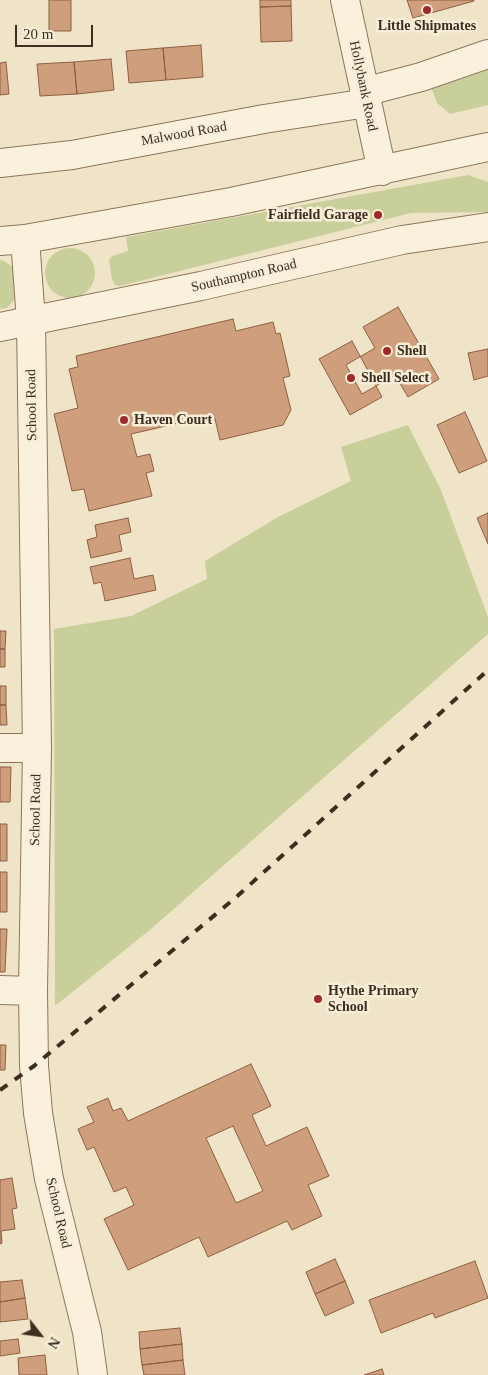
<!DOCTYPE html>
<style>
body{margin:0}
#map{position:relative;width:488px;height:1375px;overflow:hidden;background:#f0e4c8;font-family:"Times New Roman",serif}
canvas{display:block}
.north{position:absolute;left:15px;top:1310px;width:50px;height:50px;-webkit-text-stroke:4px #f7eed8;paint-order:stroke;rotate:120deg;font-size:14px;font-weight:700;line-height:20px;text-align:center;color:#3d2e20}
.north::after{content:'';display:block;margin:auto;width:18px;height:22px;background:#3d2e20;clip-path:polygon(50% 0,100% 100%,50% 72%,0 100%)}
.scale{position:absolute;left:15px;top:25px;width:78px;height:22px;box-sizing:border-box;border:2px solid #3d2e20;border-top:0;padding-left:6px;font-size:15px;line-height:18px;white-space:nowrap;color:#3d2e20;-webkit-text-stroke:4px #f7eed8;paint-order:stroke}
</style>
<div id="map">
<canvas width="488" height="1375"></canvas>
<div class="north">N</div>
<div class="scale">20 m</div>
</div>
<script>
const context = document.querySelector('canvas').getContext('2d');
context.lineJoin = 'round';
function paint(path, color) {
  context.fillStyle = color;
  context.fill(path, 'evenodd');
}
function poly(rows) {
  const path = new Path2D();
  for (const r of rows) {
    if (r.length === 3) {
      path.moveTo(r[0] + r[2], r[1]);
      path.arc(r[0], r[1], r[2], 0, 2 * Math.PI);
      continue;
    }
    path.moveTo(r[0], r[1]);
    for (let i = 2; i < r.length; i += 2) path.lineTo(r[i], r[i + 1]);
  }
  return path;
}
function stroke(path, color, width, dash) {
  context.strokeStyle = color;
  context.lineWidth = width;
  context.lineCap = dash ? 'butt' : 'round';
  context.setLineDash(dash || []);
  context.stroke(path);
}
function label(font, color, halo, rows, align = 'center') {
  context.font = font + ' "Times New Roman",serif';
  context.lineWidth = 5;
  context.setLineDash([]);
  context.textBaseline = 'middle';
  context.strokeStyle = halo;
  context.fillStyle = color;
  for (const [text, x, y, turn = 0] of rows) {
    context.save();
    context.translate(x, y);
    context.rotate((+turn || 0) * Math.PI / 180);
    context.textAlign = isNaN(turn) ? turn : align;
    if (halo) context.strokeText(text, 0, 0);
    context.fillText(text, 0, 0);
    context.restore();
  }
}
paint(poly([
 [488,66,488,105,450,114,437,103,430,84],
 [468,175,488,182,488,212,411,213,128,284,119,286,115,285,112,279,109,260,112,256,128,251,126,237],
 [70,273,25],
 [0,260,4,261,14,268,16,280,15,299,7,308,0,309],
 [408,425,441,490,488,617,488,634,151,929,55,1006,54,629,131,616,207,579,205,561,278,517,351,481,341,447]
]), '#c9cf9b');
const building = poly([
 [49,0,71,0,71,31,49,31,49,0],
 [260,0,291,0,291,6,260,7,260,0],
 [407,0,474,0,474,1,413,18,407,0],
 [291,6,292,41,261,42,260,7,291,6],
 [201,45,203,77,166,80,163,48,201,45],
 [163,48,166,80,129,83,126,51,163,48],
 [111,59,114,90,77,94,74,62,111,59],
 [6,62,9,94,0,95,0,63,6,62],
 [74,62,77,94,40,96,37,64,74,62],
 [398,307,439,379,408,397,395,375,362,394,346,365,375,348,363,327,398,307],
 [233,319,236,331,273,322,276,334,280,333,290,376,283,378,291,410,283,425,220,440,214,415,131,434,137,457,150,454,154,471,146,473,152,496,89,511,84,489,72,491,54,414,78,408,69,369,78,367,76,356,233,319],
 [352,341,382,397,350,415,319,359,352,341],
 [488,349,488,376,474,380,468,353,488,349],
 [465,412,487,461,459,473,437,425,465,412],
 [488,513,488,544,477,518,488,513],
 [128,518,131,532,119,535,122,551,91,558,87,540,97,537,95,525,128,518],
 [130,558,134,579,153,575,156,590,105,601,101,582,94,584,90,567,130,558],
 [0,631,6,631,5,649,0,649,0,631],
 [0,649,5,649,5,667,0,667,0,649],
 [0,686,6,686,6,705,0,705,0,686],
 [0,705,6,705,7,725,0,725,0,705],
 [0,767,11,767,10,802,0,802,0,767],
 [0,824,7,824,7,861,0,861,0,824],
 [0,872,7,872,7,912,0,912,0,872],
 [0,929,7,929,5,972,0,972,0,929],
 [0,1045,6,1045,5,1070,0,1070,0,1045],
 [251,1064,271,1106,252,1115,266,1146,307,1127,329,1176,308,1185,322,1216,292,1230,287,1221,208,1257,199,1237,128,1270,104,1219,134,1205,126,1187,114,1192,94,1147,87,1150,78,1129,94,1122,87,1107,108,1098,113,1111,121,1108,128,1121,251,1064],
 [233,1126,263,1191,236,1203,206,1138,233,1126],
 [12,1178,17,1208,12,1209,15,1229,1,1231,2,1243,0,1244,0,1180,12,1178],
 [335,1259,345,1281,315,1294,306,1272,335,1259],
 [475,1261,488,1298,435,1318,433,1313,381,1333,369,1300,475,1261],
 [22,1280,25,1298,0,1302,0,1282,22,1280],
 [345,1281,354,1303,325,1316,315,1294,345,1281],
 [25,1298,28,1319,0,1322,0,1302,25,1298],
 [180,1328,182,1344,140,1349,139,1332,180,1328],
 [18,1339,20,1353,0,1356,0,1341,18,1339],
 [182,1344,183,1360,142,1365,140,1349,182,1344],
 [45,1355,47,1375,19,1375,18,1358,45,1355],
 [183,1360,185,1375,144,1375,142,1365,183,1360],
 [382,1369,384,1375,364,1375,382,1369]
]);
paint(building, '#cf9f7d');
stroke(building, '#8d5f41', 1);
const minor = poly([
 [345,0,382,171],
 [364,92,421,77,488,54],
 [0,163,72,155,264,119,367,103],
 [25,239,31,321,37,748,33,991,34,1066,38,1113,49,1179,87,1332,93,1375],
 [0,241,25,239,231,202,488,147],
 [0,327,201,286,402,240,488,227],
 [0,748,37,748],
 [0,990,33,991]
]);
stroke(minor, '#8d765c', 30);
stroke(minor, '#faf1dc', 28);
stroke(poly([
 [0,1090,34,1066,234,899,488,670]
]), '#3d2e20', 4, [9, 9]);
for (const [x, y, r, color] of [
 [427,10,5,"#9e2a2b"],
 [378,215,5,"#9e2a2b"],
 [387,351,5,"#9e2a2b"],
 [351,378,5,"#9e2a2b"],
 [124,420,5,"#9e2a2b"],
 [318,999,5,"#9e2a2b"]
]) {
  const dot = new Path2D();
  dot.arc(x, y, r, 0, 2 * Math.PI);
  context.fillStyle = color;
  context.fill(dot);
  stroke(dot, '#f7eed8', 2);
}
label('bold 14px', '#3d2e20', '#f7eed8', [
 ["Little Shipmates",427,26,"center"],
 ["Fairfield Garage",368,215,"right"],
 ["Shell",397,351],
 ["Shell Select",361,378],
 ["Haven Court",134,420],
 ["Hythe Primary",328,991],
 ["School",328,1007]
], 'left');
label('14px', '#3d2e20', '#f7eed8', [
 ["Hollybank Road",363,86,78],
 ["Malwood Road",184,134,-10],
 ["Southampton Road",244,276,-13],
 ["School Road",32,405,-91],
 ["School Road",36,810,-89],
 ["School Road",58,1213,77]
]);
</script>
